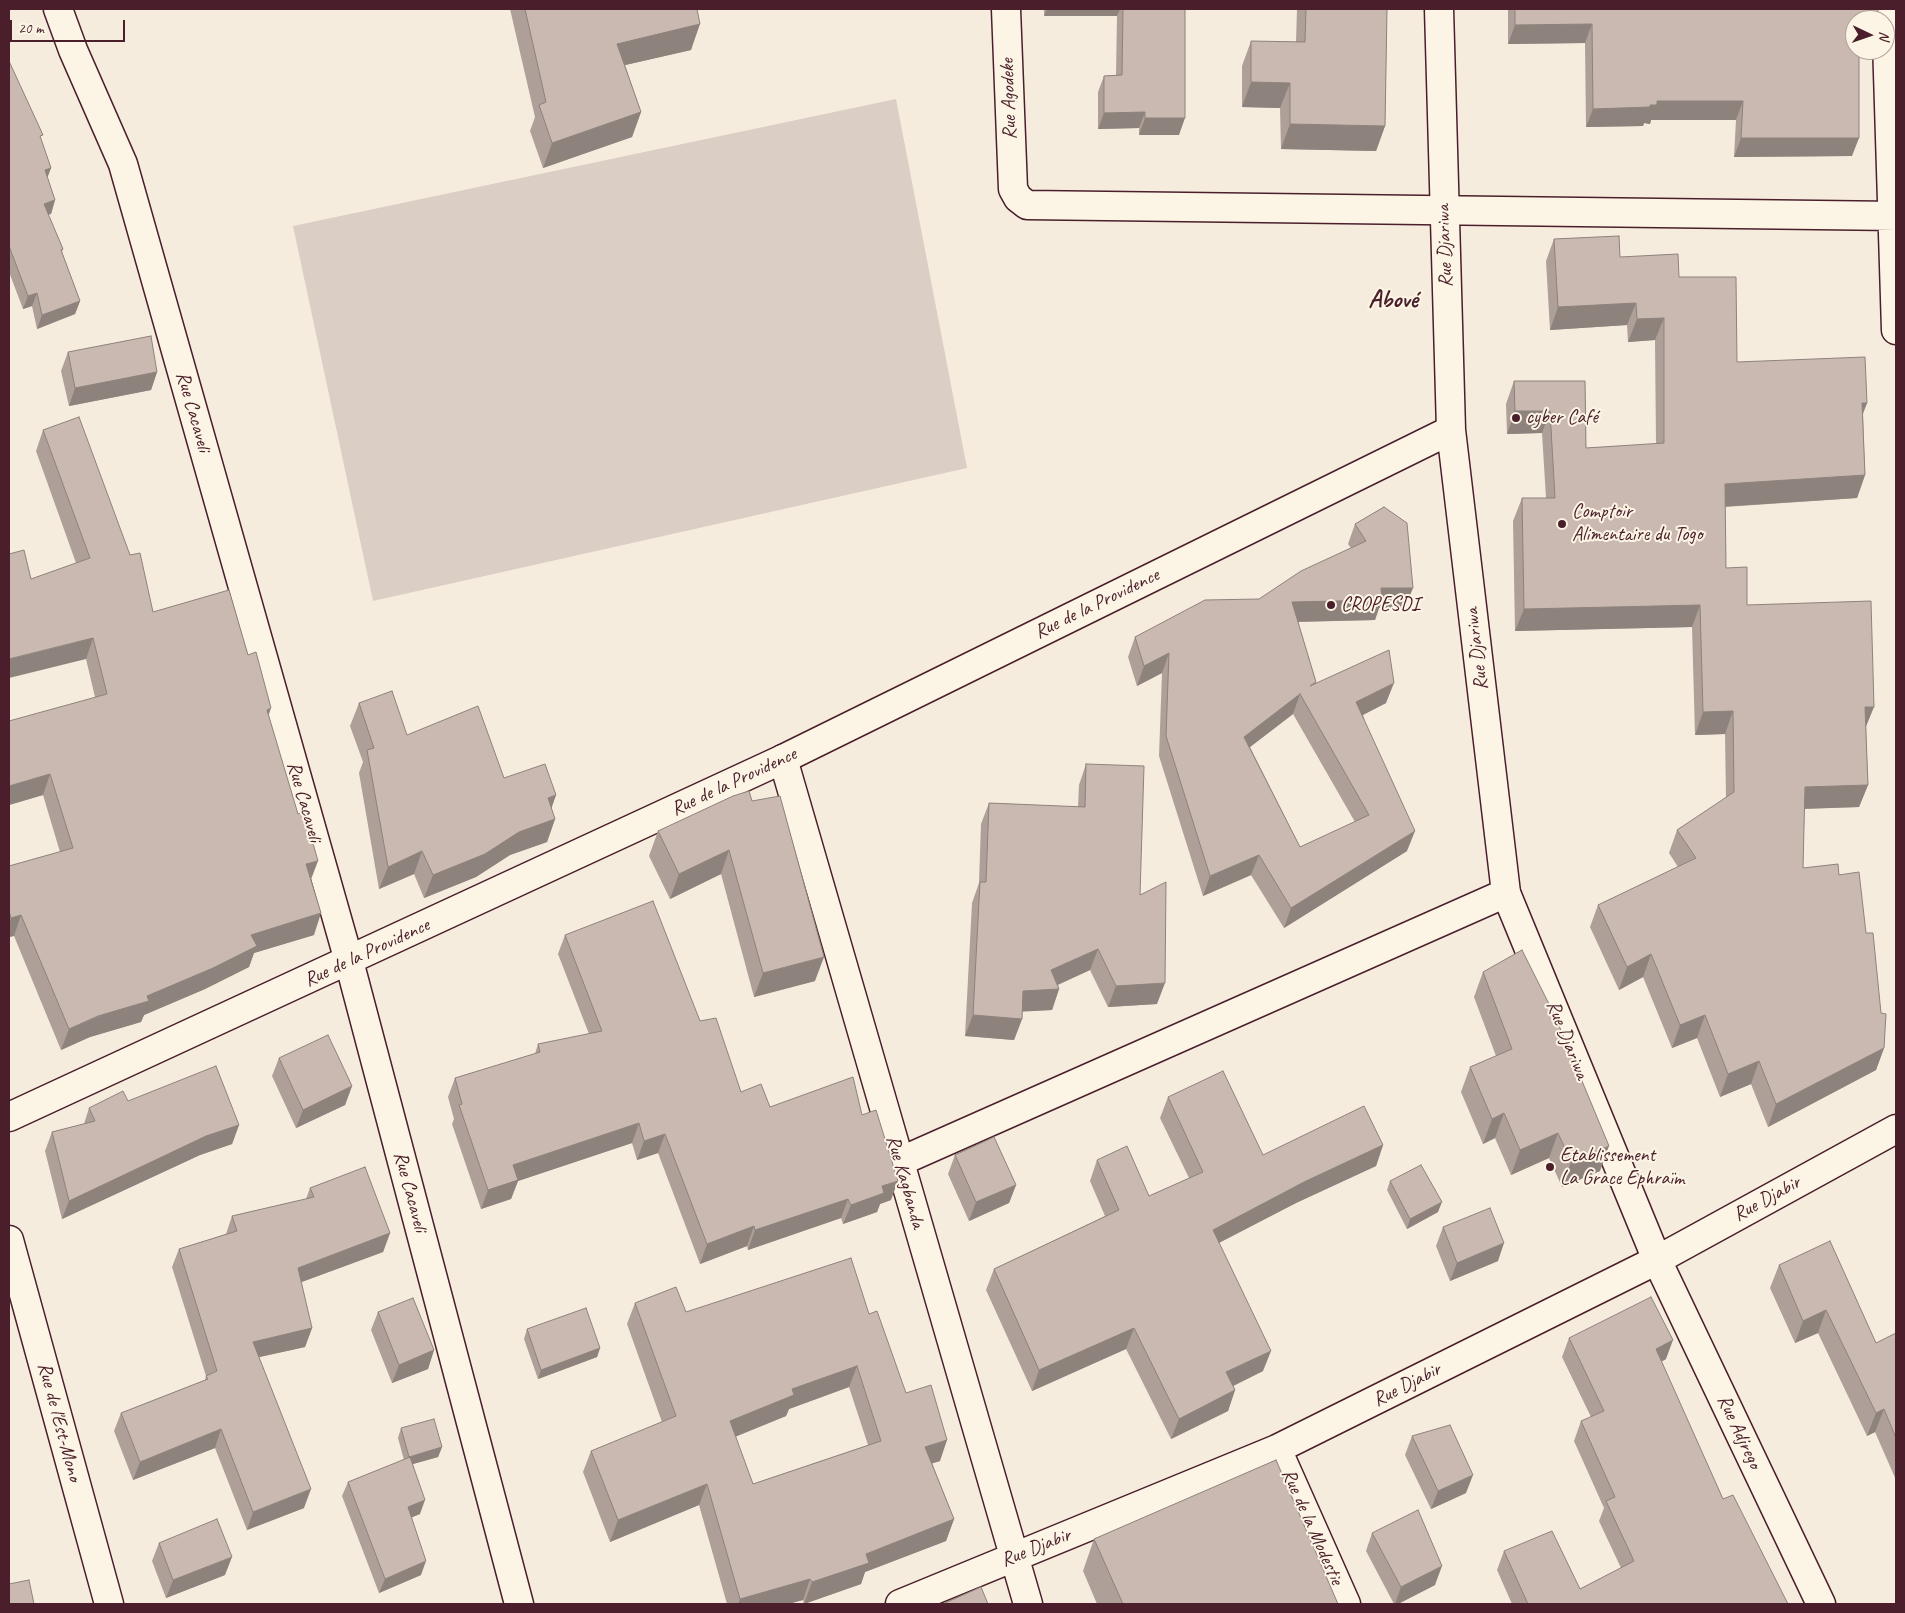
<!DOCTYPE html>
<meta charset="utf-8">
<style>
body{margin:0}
#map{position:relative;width:1905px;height:1613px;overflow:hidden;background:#f5ecde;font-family:Caveat,sans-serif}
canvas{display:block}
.frame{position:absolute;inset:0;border:10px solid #4a1f2b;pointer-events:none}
.north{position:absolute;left:1845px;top:10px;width:50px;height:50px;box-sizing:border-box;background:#fcf5e5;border:1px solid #b59f9b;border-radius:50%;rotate:93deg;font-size:14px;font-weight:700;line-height:20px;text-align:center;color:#4a1f2b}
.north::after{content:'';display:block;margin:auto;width:18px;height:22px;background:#4a1f2b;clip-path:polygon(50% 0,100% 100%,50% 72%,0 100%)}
.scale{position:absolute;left:10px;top:20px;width:115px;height:22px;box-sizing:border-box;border:2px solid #4a1f2b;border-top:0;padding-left:6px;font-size:15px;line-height:18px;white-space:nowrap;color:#4a1f2b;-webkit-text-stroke:4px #fcf5e5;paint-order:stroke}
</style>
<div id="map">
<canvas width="1905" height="1613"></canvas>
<div class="frame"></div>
<div class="north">N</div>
<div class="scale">20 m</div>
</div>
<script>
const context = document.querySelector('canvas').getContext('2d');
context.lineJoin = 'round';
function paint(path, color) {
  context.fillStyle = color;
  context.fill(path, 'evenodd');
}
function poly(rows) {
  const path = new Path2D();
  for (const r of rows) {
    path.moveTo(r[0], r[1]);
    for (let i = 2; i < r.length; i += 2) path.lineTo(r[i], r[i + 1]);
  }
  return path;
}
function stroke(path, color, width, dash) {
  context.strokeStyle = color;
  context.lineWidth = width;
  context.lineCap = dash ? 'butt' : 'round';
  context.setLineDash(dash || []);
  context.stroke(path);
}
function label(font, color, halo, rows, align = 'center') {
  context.font = font + ' Caveat,sans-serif';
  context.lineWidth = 4;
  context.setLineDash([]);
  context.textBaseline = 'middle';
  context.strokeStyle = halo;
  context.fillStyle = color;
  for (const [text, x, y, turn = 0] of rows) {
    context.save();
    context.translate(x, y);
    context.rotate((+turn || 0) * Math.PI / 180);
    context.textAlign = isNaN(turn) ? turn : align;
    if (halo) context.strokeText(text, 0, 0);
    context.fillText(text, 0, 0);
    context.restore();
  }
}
paint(poly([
 [896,99,967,468,373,601,293,226]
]), '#dbcec4');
const minor = poly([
 [58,9,73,50,123,164,349,961,519,1604],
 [1006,9,1013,189,1018,198,1027,205,1896,216],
 [1886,9,1896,330],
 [783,759,1028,1604],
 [899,1162,1506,893],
 [9,1240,109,1604],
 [1277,1449,1346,1604],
 [900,1604,1277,1449,1657,1260,1896,1129]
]);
const tertiary = poly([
 [1439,9,1451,430,1506,893,1657,1260,1821,1604],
 [9,1117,783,759,1451,430]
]);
stroke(minor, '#4a1f2b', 31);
stroke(tertiary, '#4a1f2b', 31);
stroke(minor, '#fcf5e5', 28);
stroke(tertiary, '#fcf5e5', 28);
paint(poly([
 [510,9,697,9,691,50,625,65,641,112,632,137,543,168,530,131,535,117],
 [1044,9,1185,9,1179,135,1139,135,1139,128,1098,129,1098,92,1104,76,1116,75,1117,16,1044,16],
 [1297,9,1387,9,1385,126,1376,151,1281,149,1280,108,1242,107,1242,66,1251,41,1296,42],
 [1508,9,1878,9,1877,20,1855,20,1852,156,1734,157,1736,120,1651,120,1650,124,1644,123,1643,126,1586,127,1585,43,1508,44],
 [9,61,41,140,51,168,47,178,55,200,51,214,48,214,63,249,62,252,80,301,75,314,37,329,32,306,23,309,9,272],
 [1554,239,1620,257,1679,277,1737,362,1867,403,1863,414,1865,475,1857,498,1725,507,1726,568,1747,605,1866,728,1868,785,1859,807,1804,809,1803,868,1839,875,1866,933,1884,1048,1876,1070,1768,1127,1751,1084,1720,1097,1697,1038,1672,1048,1643,977,1619,990,1590,927,1598,905,1678,867,1669,853,1677,830,1726,798,1725,734,1695,735,1692,627,1515,631,1513,521,1522,498,1546,498,1542,433,1507,434,1506,404,1514,381,1585,381,1586,448,1656,444,1655,340,1628,342,1627,325,1550,330,1546,261],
 [68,352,157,372,151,390,69,406,61,371],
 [43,430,130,555,153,612,248,655,268,716,311,880,314,935,254,953,249,967,205,989,144,1015,141,1022,90,1037,61,1050,14,936,9,937,9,866,60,852,43,795,9,805,95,697,86,659,31,579,76,563,36,451],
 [1384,507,1405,608,1379,608,1375,620,1298,622,1316,682,1315,684,1386,703,1363,715,1407,851,1284,928,1251,875,1203,896,1159,756,1162,673,1137,686,1128,657,1135,637,1259,599,1351,548,1348,544,1355,524],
 [1293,714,1355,822,1300,847,1250,747],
 [359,703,407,735,504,778,556,795,551,808,555,819,547,842,510,855,476,877,424,898,414,874,379,889,359,773,363,762,350,726],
 [1086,764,1140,895,1157,1004,1108,1007,1090,970,1058,985,1059,989,1052,1010,1022,1011,1022,1019,1014,1040,965,1036,972,903,979,883,981,824,989,803,1078,807,1079,785],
 [752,801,815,981,754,997,721,874,670,899,649,856,658,831],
 [565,935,700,1021,741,1092,770,1107,862,1115,891,1200,880,1204,877,1212,843,1224,841,1218,748,1250,747,1246,700,1264,658,1153,637,1160,632,1143,518,1181,511,1199,481,1209,452,1124,454,1119,448,1097,455,1078,535,1054,538,1044,589,1034,558,954],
 [1483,972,1600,1171,1562,1187,1549,1158,1511,1175,1495,1138,1483,1144,1461,1092,1470,1067,1496,1056,1474,997],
 [279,1058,352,1086,345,1105,296,1128,272,1076],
 [1168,1097,1263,1155,1383,1145,1376,1166,1296,1203,1219,1243,1263,1371,1233,1386,1235,1390,1228,1411,1171,1439,1126,1349,1032,1391,986,1290,994,1269,1105,1216,1090,1181,1097,1160,1149,1196,1189,1178,1160,1118],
 [128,1101,239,1125,232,1144,200,1155,62,1219,45,1151,52,1132,84,1124,89,1108],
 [955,1155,1016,1185,1009,1203,969,1221,948,1174],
 [1390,1181,1438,1212,1407,1229,1387,1190],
 [310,1188,390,1233,383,1252,301,1282,312,1328,305,1347,259,1357,304,1508,247,1530,215,1448,133,1480,114,1431,121,1413,205,1380,206,1376,172,1267,179,1249,226,1234,232,1216,306,1199],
 [1443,1227,1498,1261,1450,1281,1436,1246],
 [1779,1265,1876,1343,1896,1333,1896,1480,1875,1432,1867,1436,1818,1333,1795,1343,1770,1288],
 [635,1303,686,1312,869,1314,906,1393,940,1461,932,1463,954,1519,946,1541,865,1572,861,1584,804,1604,803,1600,788,1604,727,1604,699,1505,610,1542,583,1472,591,1451,662,1422,627,1324],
 [849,1387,868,1445,753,1484,735,1437,786,1416,789,1409],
 [378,1312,434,1350,428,1369,392,1383,371,1330],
 [527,1329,600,1348,597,1357,538,1379,524,1339],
 [1569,1338,1666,1359,1661,1362,1723,1499,1788,1604,1512,1604,1497,1570,1504,1551,1580,1589,1621,1568,1599,1521,1604,1508,1574,1441,1581,1421,1591,1417,1562,1357],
 [401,1428,442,1447,438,1457,413,1464,420,1514,412,1517,421,1575,379,1593,342,1496,348,1482,404,1460,398,1438],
 [1412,1436,1466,1493,1431,1509,1405,1455],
 [1372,1533,1435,1585,1398,1604,1394,1604,1366,1551],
 [1094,1539,1338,1604,1097,1604,1083,1571],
 [159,1543,225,1575,166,1598,152,1561]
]), '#ae9f98');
paint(poly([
 [1047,9,1120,9,1117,16,1044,16],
 [1859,18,1878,18,1877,20,1858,20],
 [700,24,691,50,608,69,617,44],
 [1592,24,1585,43,1508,44,1515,25],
 [1251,82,1290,83,1280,108,1242,107],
 [1657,101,1743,101,1736,120,1651,120,1650,124,1644,123,1643,126,1586,127,1593,109,1650,105],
 [641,112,632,137,543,168,552,143],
 [1145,112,1139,128,1098,129,1104,113],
 [1145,118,1185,118,1179,135,1139,135],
 [1290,124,1385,126,1376,151,1281,149],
 [1741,138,1859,138,1852,156,1734,157],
 [51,168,46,181,45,170],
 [55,200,51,214,39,218,44,204],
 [37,293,32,306,23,309,28,296],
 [80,301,75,314,37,329,42,315],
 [1636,303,1627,325,1550,330,1558,307],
 [1664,318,1655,340,1628,342,1637,319],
 [157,372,151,390,69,406,75,388],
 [1862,403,1867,403,1858,425],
 [1515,411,1550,411,1542,433,1507,434],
 [1865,475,1857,498,1717,507,1725,484],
 [1381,588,1413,588,1405,608,1379,608,1375,620,1285,622,1292,602],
 [1700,605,1692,627,1515,631,1524,609],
 [93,638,86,659,9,678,9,659],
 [1169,653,1162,673,1137,686,1144,666],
 [1394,683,1386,703,1349,722,1356,702],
 [1300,694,1293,714,1237,757,1244,737],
 [1865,707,1874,707,1865,729],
 [271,708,264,729,267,710],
 [1733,711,1725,734,1695,735,1703,712],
 [50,774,43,795,9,805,9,786],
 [1868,785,1859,807,1796,809,1805,787],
 [556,795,548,818,548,798],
 [555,819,547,842,510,855,476,877,424,898,433,875,519,832],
 [1415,831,1407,851,1284,928,1291,908],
 [729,850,721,874,670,899,679,874],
 [422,851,414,874,379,889,388,867],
 [1259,855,1251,875,1203,896,1210,876],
 [318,861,310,882,306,864],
 [321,913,314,935,254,953,249,967,205,989,144,1015,141,1022,90,1037,61,1050,69,1029,147,996,251,935],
 [21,915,14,936,9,937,9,923,11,918],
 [1098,949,1090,970,1048,989,1059,989,1052,1010,1016,1012,1023,991,1051,970],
 [1651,954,1643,977,1619,990,1627,967],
 [824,957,815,981,754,997,763,973],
 [1165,983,1157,1004,1108,1007,1116,986],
 [973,1015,1022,1019,1014,1040,965,1036],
 [1705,1015,1697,1038,1672,1048,1680,1025],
 [1884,1048,1876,1070,1768,1127,1776,1104],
 [1759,1061,1751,1084,1720,1097,1728,1074],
 [352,1086,345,1105,296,1128,303,1110],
 [1504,1113,1495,1138,1483,1144,1492,1119],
 [639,1123,632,1143,518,1181,511,1199,481,1209,488,1190,513,1165],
 [239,1125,232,1144,200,1155,62,1219,69,1201,206,1136],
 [1558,1133,1549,1158,1511,1175,1520,1150],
 [665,1134,658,1153,637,1160,644,1141],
 [1383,1145,1376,1166,1296,1203,1205,1250,1213,1230,1304,1182],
 [1609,1146,1600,1171,1562,1187,1571,1162],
 [898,1181,891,1200,880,1204,877,1212,843,1224,851,1205,882,1186],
 [1016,1185,1009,1203,969,1221,976,1202],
 [848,1199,841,1218,748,1250,755,1230],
 [1442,1202,1438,1212,1407,1229,1410,1219],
 [754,1226,747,1246,700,1264,707,1244],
 [390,1233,383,1252,291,1286,298,1268],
 [1504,1243,1498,1261,1450,1281,1457,1263],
 [1826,1310,1818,1333,1795,1343,1803,1321],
 [312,1328,305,1347,246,1360,253,1342],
 [1134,1328,1126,1349,1032,1391,1039,1370],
 [1673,1340,1666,1359,1649,1368,1656,1349],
 [600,1348,597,1357,538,1379,541,1370],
 [434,1350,428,1369,392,1383,399,1365],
 [1271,1351,1263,1371,1219,1393,1226,1372],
 [857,1366,849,1387,789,1409,786,1416,722,1442,730,1421,792,1389],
 [1235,1390,1228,1411,1171,1439,1179,1419],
 [1884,1409,1875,1432,1867,1436,1876,1413],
 [221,1429,215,1448,133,1480,140,1462],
 [947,1440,940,1461,918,1468,925,1447],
 [442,1447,438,1457,406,1466,409,1457],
 [1473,1475,1466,1493,1431,1509,1438,1491],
 [707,1484,699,1505,610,1542,618,1520],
 [311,1489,304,1508,247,1530,253,1512],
 [425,1500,420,1514,403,1521,408,1507],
 [954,1519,946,1541,865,1572,861,1584,804,1604,812,1582,866,1554],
 [232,1557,225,1575,166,1598,173,1580],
 [426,1561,421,1575,379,1593,385,1579],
 [1442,1566,1435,1585,1398,1604,1395,1604,1401,1587],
 [810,1579,803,1600,788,1604,738,1604,740,1599]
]), '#8d827c');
const building = poly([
 [525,9,697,9,700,24,617,44,641,112,552,143,539,105,546,102,525,9],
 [1123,9,1185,9,1185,118,1145,118,1145,112,1104,113,1104,76,1122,75,1123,9],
 [1306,9,1387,9,1385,126,1290,124,1290,83,1251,82,1251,41,1305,42,1306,9],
 [1515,9,1878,9,1878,18,1859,18,1859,20,1855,20,1855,50,1859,50,1859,138,1741,138,1743,101,1657,101,1657,105,1650,105,1650,107,1593,109,1592,24,1515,25,1515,9],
 [9,21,11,30,9,30,9,21],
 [9,61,43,135,40,136,51,168,45,170,55,200,44,204,63,249,61,250,80,301,42,315,37,293,28,296,9,246,9,61],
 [1619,236,1620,257,1678,254,1679,277,1736,277,1737,362,1865,357,1867,403,1862,403,1865,475,1725,484,1726,568,1747,567,1747,605,1871,601,1874,707,1865,707,1868,785,1805,787,1803,868,1838,864,1839,875,1859,872,1866,933,1873,933,1881,1013,1886,1014,1884,1048,1776,1104,1759,1061,1728,1074,1705,1015,1680,1025,1651,954,1627,967,1598,905,1696,858,1677,830,1734,792,1733,711,1703,712,1700,605,1524,609,1522,498,1555,498,1550,411,1515,411,1514,381,1585,381,1586,448,1664,443,1664,318,1637,319,1636,303,1558,307,1554,239,1619,236],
 [151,336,157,372,75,388,68,352,151,336],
 [79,417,130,555,140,553,153,612,229,590,248,655,256,652,271,708,267,710,298,814,304,812,318,861,306,864,321,913,251,935,257,946,213,968,147,996,149,1001,98,1016,69,1029,21,915,11,918,9,911,9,866,73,848,50,774,9,786,9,721,107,694,93,638,9,659,9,554,24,550,31,579,90,558,43,430,79,417],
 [1384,507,1407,523,1413,588,1381,588,1382,600,1292,602,1316,682,1310,686,1389,650,1394,683,1356,702,1415,831,1291,908,1259,855,1210,876,1166,736,1169,653,1144,666,1135,637,1205,600,1259,599,1301,571,1366,541,1355,524,1384,507],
 [1300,694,1369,815,1300,847,1244,737,1300,694],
 [392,691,407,735,478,706,504,778,545,764,556,795,548,798,555,819,519,832,485,854,433,875,422,851,388,867,367,750,374,748,359,703,392,691],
 [1086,764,1144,766,1140,895,1166,882,1165,983,1116,986,1098,949,1051,970,1059,989,1023,991,1022,1019,973,1015,980,882,986,882,989,803,1085,807,1086,764],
 [749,791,752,801,780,796,824,957,763,973,729,850,679,874,658,831,733,796,749,791],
 [653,901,700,1021,716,1018,741,1092,761,1084,770,1107,853,1077,862,1115,876,1110,898,1181,882,1186,884,1193,851,1205,848,1199,755,1230,754,1226,707,1244,665,1134,644,1141,639,1123,513,1165,518,1180,488,1190,459,1105,462,1104,455,1078,540,1052,538,1044,602,1031,565,935,653,901],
 [1522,950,1555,1016,1609,1146,1571,1162,1558,1133,1520,1150,1504,1113,1492,1119,1470,1067,1512,1049,1483,972,1522,950],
 [328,1035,352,1086,303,1110,279,1058,328,1035],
 [216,1066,239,1125,206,1136,69,1201,52,1132,95,1121,89,1108,123,1091,128,1101,216,1066],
 [1223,1071,1263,1155,1364,1106,1383,1145,1304,1182,1213,1230,1271,1351,1226,1372,1235,1390,1179,1419,1134,1328,1039,1370,994,1269,1119,1210,1097,1160,1127,1146,1149,1196,1203,1172,1168,1097,1223,1071],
 [994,1137,1016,1185,976,1202,955,1155,994,1137],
 [1421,1165,1442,1202,1410,1219,1390,1181,1421,1165],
 [365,1167,390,1233,298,1268,312,1328,253,1342,311,1489,253,1512,221,1429,140,1462,121,1413,208,1379,206,1376,217,1371,179,1249,237,1231,232,1216,314,1197,310,1188,365,1167],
 [1490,1208,1504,1243,1457,1263,1443,1227,1490,1208],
 [1830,1241,1876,1343,1896,1333,1896,1438,1884,1409,1876,1413,1826,1310,1803,1321,1779,1265,1830,1241],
 [851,1258,869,1314,877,1311,906,1393,931,1385,947,1440,925,1447,954,1519,866,1554,869,1563,812,1582,810,1579,740,1599,707,1484,618,1520,591,1451,676,1416,635,1303,676,1287,686,1312,851,1258],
 [857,1366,881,1441,753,1484,730,1421,794,1395,792,1389,857,1366],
 [1651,1297,1673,1340,1656,1349,1723,1499,1733,1495,1788,1604,1528,1604,1504,1551,1552,1531,1580,1589,1634,1561,1606,1501,1615,1497,1581,1421,1604,1411,1569,1338,1651,1297],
 [413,1298,434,1350,399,1365,378,1312,413,1298],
 [586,1308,600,1348,541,1370,527,1329,586,1308],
 [434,1419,442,1447,409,1457,401,1428,434,1419],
 [1450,1425,1473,1475,1438,1491,1412,1436,1450,1425],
 [410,1457,425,1500,408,1507,426,1561,385,1579,348,1482,410,1457],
 [1276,1460,1338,1604,1123,1604,1094,1539,1276,1460],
 [1418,1510,1442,1566,1401,1587,1372,1533,1418,1510],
 [217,1519,232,1557,173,1580,159,1543,217,1519],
 [29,1580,34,1604,9,1604,9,1584,29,1580],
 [981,1587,988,1604,943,1604,981,1587]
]);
paint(building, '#cab9b1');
stroke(building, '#8d827c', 1);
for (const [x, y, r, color] of [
 [1516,418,5,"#4a1f2b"],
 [1562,524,5,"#4a1f2b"],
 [1331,605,5,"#4a1f2b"],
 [1550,1167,5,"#4a1f2b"]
]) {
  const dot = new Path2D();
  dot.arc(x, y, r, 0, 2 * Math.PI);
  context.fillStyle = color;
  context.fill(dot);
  stroke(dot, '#fcf5e5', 2);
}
label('20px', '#4a1f2b', '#fcf5e5', [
 ["Rue Agodeke",1009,99,-92],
 ["Rue Djariwa",1445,246,-92],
 ["Rue Cacaveli",193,412,74],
 ["Rue de la Providence",1097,604,-26],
 ["Rue Djariwa",1477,649,-97],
 ["Rue de la Providence",734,782,-25],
 ["Rue Cacaveli",304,802,74],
 ["Rue de la Providence",367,953,-25],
 ["Rue Djariwa",1567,1040,68],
 ["Rue Kagbanda",905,1182,74],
 ["Rue Cacaveli",410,1192,75],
 ["Rue Djabir",1767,1199,-29],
 ["Rue Djabir",1407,1385,-27],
 ["Rue de l'Est-Mono",59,1422,75],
 ["Rue Adjrego",1739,1432,65],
 ["Rue de la Modestie",1312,1527,66],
 ["Rue Djabir",1036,1548,-22]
]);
label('20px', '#4a1f2b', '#fcf5e5', [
 ["cyber Café",1526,418],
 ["Comptoir",1572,512],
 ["Alimentaire du Togo",1572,535],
 ["CROPESDI",1341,605],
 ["Etablissement",1560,1156],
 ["La Grace Ephraïm",1560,1179]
], 'left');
label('bold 25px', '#4a1f2b', '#fcf5e5', [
 ["Abové",1393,300]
]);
</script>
